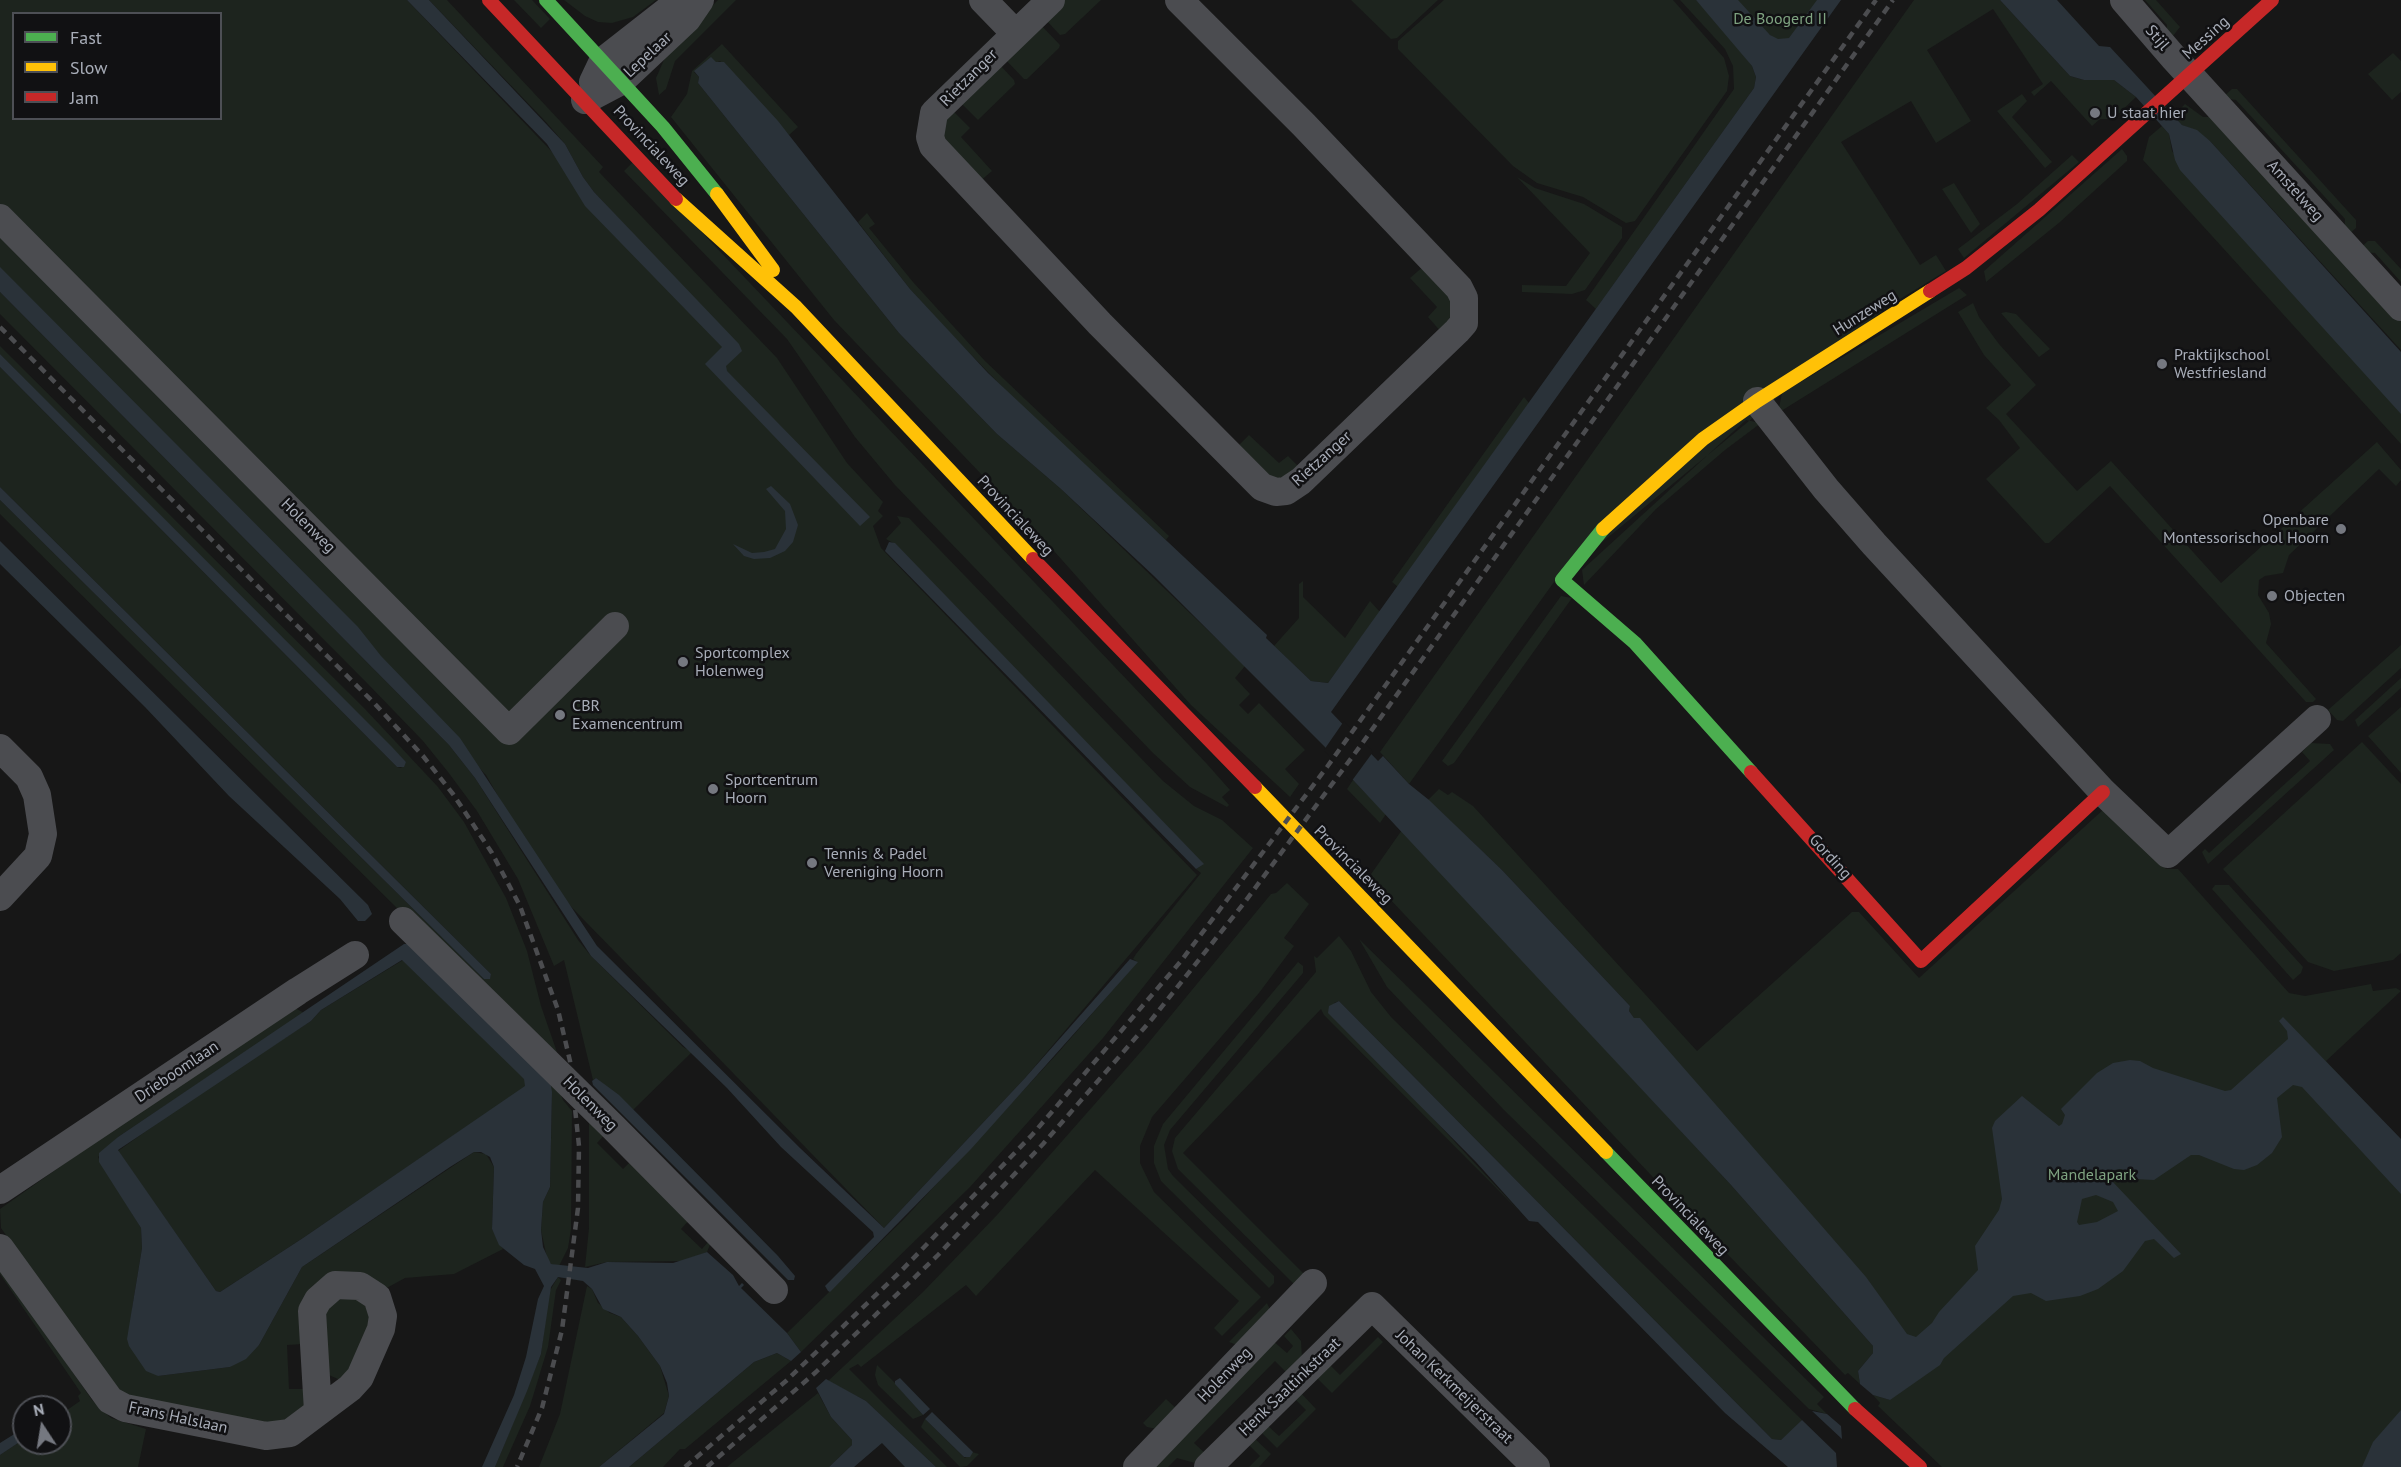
<!DOCTYPE html>
<style>
body{margin:0}
#map{position:relative;width:2401px;height:1467px;overflow:hidden;background:#171717;font-family:"PT Sans",sans-serif}
canvas{display:block}
.legend{position:absolute;left:12px;top:12px;width:210px;height:108px;box-sizing:border-box;background:#111113;border:2px solid #4d4f55;margin:0;padding:8px 10px;list-style:none;font-size:18px;color:#a8adb8}
.legend li{display:flex;align-items:center;gap:12px;height:30px}
.legend b{width:30px;border:2px solid #4d4f55}
.north{position:absolute;left:12px;top:1395px;width:60px;height:60px;box-sizing:border-box;background:#111113;border:2px solid #4d4f55;border-radius:50%;rotate:348deg;font-size:16px;font-weight:700;line-height:24px;text-align:center;color:#a8adb8}
.north::after{content:'';display:block;margin:auto;width:21px;height:27px;background:#757880;clip-path:polygon(50% 0,100% 100%,50% 72%,0 100%)}
</style>
<div id="map">
<canvas width="2401" height="1467"></canvas>
<ul class="legend">
<li><b style="height:8px;background:#4caf50"></b>Fast</li>
<li><b style="height:8px;background:#ffc107"></b>Slow</li>
<li><b style="height:8px;background:#c62828"></b>Jam</li>
</ul>
<div class="north">N</div>
</div>
<script>
const context = document.querySelector('canvas').getContext('2d');
context.lineJoin = 'round';
function paint(path, color) {
  context.fillStyle = color;
  context.fill(path, 'evenodd');
}
function poly(rows) {
  const path = new Path2D();
  for (const r of rows) {
    path.moveTo(r[0], r[1]);
    for (let i = 2; i < r.length; i += 2) path.lineTo(r[i], r[i + 1]);
  }
  return path;
}
function stroke(path, color, width, dash) {
  context.strokeStyle = color;
  context.lineWidth = width;
  context.lineCap = dash ? 'butt' : 'round';
  context.setLineDash(dash || []);
  context.stroke(path);
}
function label(font, color, halo, rows, align = 'center') {
  context.font = font + ' "PT Sans",sans-serif';
  context.lineWidth = 5;
  context.setLineDash([]);
  context.textBaseline = 'middle';
  context.strokeStyle = halo;
  context.fillStyle = color;
  for (const [text, x, y, turn = 0] of rows) {
    context.save();
    context.translate(x, y);
    context.rotate((+turn || 0) * Math.PI / 180);
    context.textAlign = isNaN(turn) ? turn : align;
    if (halo) context.strokeText(text, 0, 0);
    context.fillText(text, 0, 0);
    context.restore();
  }
}
paint(poly([
 [0,0,407,0,742,351,594,192,583,177,565,144,546,122,429,0,447,0,603,167,599,172,777,358,847,463,883,502,878,511,883,516,873,526,881,548,1197,875,1025,1078,884,1228,548,883,486,775,0,279],
 [14,14,220,14,220,118,14,118],
 [514,0,532,0,550,19,541,28],
 [564,0,656,0,633,17,612,23,598,22,585,16],
 [718,0,736,0,675,61,666,89,659,95,656,78,667,53],
 [1064,0,1101,0,1065,34,1060,35,1045,19],
 [1351,0,1438,0,1397,38,1391,39],
 [1444,0,1673,0,1724,58,1729,76,1727,91,1635,221,1626,223,1583,197,1537,183,1513,166,1398,49,1398,41],
 [1680,0,1696,0,1722,27,1752,66,1756,77,1754,88,1596,309,1586,300,1734,89,1733,66,1725,49],
 [1729,0,1825,0,1784,47],
 [1914,0,2000,0,2070,76,2084,80,2114,80,2136,97,2113,119,2100,119,2092,126,2051,81,2034,96,2031,92,2043,84,1993,9,1927,50,1971,121,1936,143,1911,101,1841,142,1920,265,1936,255,1946,271,1887,307,1554,582,1409,784,1380,752],
 [2145,0,2156,0,2180,27,2169,41,2167,38,2167,25],
 [1040,24,1060,45,1059,48,1027,79,1024,79,1003,57],
 [722,44,798,127,789,135,720,61,694,72,699,77,698,83,899,333,997,434,1061,489,1245,666,1235,678,1250,694,1239,705,1248,714,1259,703,1305,750,1285,769,1299,784,1290,797,1191,705,1046,542,834,320,671,117,687,94,692,71],
 [2393,53,2401,61,2401,92,2392,100,2368,74],
 [998,63,1014,80,1015,84,978,120,959,101],
 [2232,89,2237,89,2356,220,2356,228,2347,236,2344,232,2345,219,2236,100,2222,98],
 [2022,94,2027,101,2012,117,2052,162,2045,168,1997,111],
 [2185,104,2203,117,2215,117,2401,321,2401,350,2210,141,2197,131,2182,125,2173,116],
 [951,109,970,128,961,137,992,171,979,182,944,146,943,119],
 [2162,126,2169,134,2172,151,2401,413,2401,444,2143,160,2149,137],
 [2122,149,2127,156,2127,161,2060,222,1986,282,1984,271],
 [2072,155,2079,162,1964,258,1958,249,2017,204],
 [634,161,1207,764,1230,790,1222,797,1229,805,1227,807,1190,787,1153,753,895,485,855,437,787,339,624,171],
 [1517,177,1535,188,1584,204,1622,227,1622,238,1585,290,1572,294,1522,292,1522,285,1566,286,1590,253],
 [1954,183,1980,224,1971,233,1942,189],
 [867,213,875,224,869,228,913,282,985,361,1169,536,1166,540,1019,404,949,332,910,289,858,222],
 [2368,241,2375,241,2401,269,2401,282,2375,253,2361,252,2359,249],
 [1425,265,1449,289,1457,310,1442,333,1428,317,1437,307,1410,278],
 [1959,288,1967,295,1778,413,1782,393],
 [0,292,449,745,475,778,578,940,591,956,683,1047,692,1052,633,1110,596,1078,593,1080,564,960,554,966,518,879,477,811,448,772,423,741,367,683,0,314],
 [1973,303,1979,317,1999,344,2036,385,2006,414,2077,491,2111,461,2221,583,2377,442,2401,470,2401,480,2396,486,2379,469,2289,555,2283,573,2265,576,2259,580,2258,595,2269,613,2271,624,2266,643,2316,699,2313,702,2306,702,2110,486,2049,543,2045,543,1986,479,2020,448,1999,420,1986,408,2011,385,1984,355,1958,312],
 [2006,312,2016,314,2050,349,2039,357,2001,313],
 [0,346,365,709,438,787,464,822,506,898,527,951,541,1006,559,1058,412,923,0,514,0,500,484,979,490,978,491,974,0,487,0,367,397,767,401,768,406,762,40,395,0,354],
 [1524,397,1529,403,1398,587,1392,582],
 [1746,420,1761,423,1725,450,1656,509,1584,585,1582,570],
 [1249,435,1279,463,1288,456,1302,470,1274,480,1235,449],
 [897,516,909,518,1163,781,1194,806,1222,820,1253,848,1103,1038,970,1187,801,1352,787,1333,904,1219,1057,1054,1137,962,1133,959,1136,954,1201,873,1196,869,1203,864,895,544,886,539,901,523],
 [1303,581,1303,597,1345,638,1370,601,1380,612,1328,683,1311,681,1274,646,1299,618,1299,584],
 [1561,596,1572,598,1454,763,1448,766,1442,761],
 [2401,645,2401,668,2343,721,2337,720,2328,710],
 [2401,678,2401,688,2358,727,2355,720],
 [2401,707,2401,773,2368,736],
 [2362,742,2401,784,2401,953,2393,960,2334,971,2308,962,2223,869],
 [2311,743,2330,744,2334,750,2208,864,2202,852,2205,849,2209,853,2310,761,2302,752],
 [1353,780,1386,814,1380,823,1347,789],
 [1439,789,1448,795,1452,792,1473,806,1697,1051,1852,912,1859,912,1919,978,2105,808,2112,811,2166,869,2178,869,2289,993,2305,996,2371,984,2373,991,2396,988,2401,991,2326,1061,2401,1140,2401,1467,1942,1467,1878,1406,1880,1403,1873,1395,1890,1400,1900,1352,1634,1018,1629,1011,1630,1006,1502,870,1428,800],
 [1402,830,1731,1185,1873,1346,1873,1353,1858,1371,1860,1384,1848,1373,1845,1375,1668,1193,1369,877],
 [1287,883,1309,904,1284,938,1294,946,1259,993,1152,1117,1140,1146,1140,1163,1154,1192,1261,1297,1222,1336,1214,1328,1239,1301,1095,1170,976,1296,966,1285,861,1367,858,1364,849,1369,947,1467,936,1467,866,1401,828,1381,923,1292,997,1215,1145,1047,1271,894,1276,893],
 [2215,885,2229,885,2303,967,2301,973,2293,980,2212,889],
 [1339,936,1351,951,1371,992,1391,1017,1802,1420,1794,1429,1781,1440,1772,1439,1339,1001,1334,1003,1428,1113,1520,1212,1324,1015,1321,1009,1183,1153,1307,1277,1298,1288,1178,1169,1172,1151,1175,1138,1316,972,1314,956,1317,958],
 [1359,939,1824,1397,1817,1404,1827,1414,1809,1409,1504,1110,1387,987],
 [403,960,559,1090,563,1100,572,1111,571,1229,568,1248,559,1266,551,1264,547,1258,541,1230,543,1202,550,1187,552,1092,525,1087,303,1238,220,1292,216,1291,118,1151,194,1097,311,1021,321,1010],
 [1298,962,1303,966,1303,973,1170,1130,1164,1145,1168,1169,1173,1176,1274,1276,1274,1283,1269,1288,1161,1181,1154,1163,1154,1146,1163,1124],
 [295,1008,304,1013,118,1137,98,1157,141,1228,142,1248,132,1309,158,1376,230,1367,259,1345,302,1267,474,1152,486,1154,494,1167,492,1229,503,1249,454,1274,405,1278,383,1290,350,1275,304,1344,287,1345,289,1389,306,1389,304,1408,277,1426,133,1402,112,1386,1,1228,0,1209,112,1130],
 [589,1111,608,1131,597,1143,623,1169,635,1157,693,1216,681,1229,702,1249,714,1235,707,1252,682,1261,607,1262,585,1267,589,1228],
 [0,1267,92,1400,111,1418,146,1429,138,1467,0,1467,0,1455,24,1439,24,1443,60,1443,60,1415,80,1401,78,1396,81,1393,0,1274],
 [558,1277,561,1280,556,1290,548,1347,530,1406,503,1467,495,1467,541,1354,549,1292],
 [587,1286,592,1289,598,1303,610,1313,621,1317,638,1336,660,1366,669,1396,664,1413,599,1467,539,1467,560,1414],
 [348,1293,371,1308,368,1339,342,1379,338,1379,329,1375,323,1309],
 [1267,1303,1271,1312,1237,1345,1229,1342],
 [1291,1329,1301,1341,1302,1359,1288,1374,1275,1361,1194,1443,1207,1455,1195,1463,1177,1458,1168,1467,1149,1467,1272,1340,1287,1353,1293,1346,1284,1336],
 [1378,1337,1383,1342,1332,1393,1314,1375,1327,1362,1340,1375],
 [777,1353,791,1361,685,1449,680,1449,663,1467,629,1467,754,1362],
 [877,1365,895,1383,923,1415,913,1419,878,1385,875,1375],
 [1299,1391,1316,1409,1277,1448,1259,1430,1266,1424,1279,1436,1306,1410,1293,1397],
 [818,1393,831,1417,852,1440,852,1445,829,1467,727,1467],
 [1166,1399,1177,1409,1157,1429,1147,1427,1143,1423],
 [925,1419,965,1458,972,1452,979,1454,967,1466,960,1467,921,1427],
 [1253,1437,1271,1454,1259,1467,1249,1467,1260,1456,1247,1443]
]), '#1d241e');
paint(poly([
 [407,0,429,0,565,144,583,177,594,192,739,344,742,351,726,366,727,371,870,517,860,526,705,364,722,347,585,206,547,144],
 [1696,0,1738,0,1770,35,1778,39,1789,38,1817,0,1841,0,1331,712,1378,761,1383,756,1409,784,1429,800,1502,870,1630,1006,1629,1011,1634,1018,1640,1018,1820,1224,1866,1277,1907,1334,1916,1337,1932,1323,1939,1312,1978,1270,1975,1246,1999,1210,2002,1199,1992,1128,1995,1121,2022,1096,2059,1126,2062,1124,2065,1115,2061,1109,2097,1073,2113,1063,2130,1060,2140,1061,2153,1068,2225,1091,2231,1090,2288,1039,2287,1031,2279,1021,2283,1017,2401,1139,2401,1194,2302,1087,2293,1085,2277,1098,2282,1137,2272,1153,2257,1165,2244,1170,2234,1169,2199,1155,2191,1155,2154,1180,2135,1179,2122,1169,2114,1170,2111,1180,2181,1254,2174,1258,2154,1239,2145,1241,2123,1271,2098,1289,2080,1296,2046,1301,2031,1293,2013,1296,1944,1358,1940,1365,1890,1400,1873,1395,1860,1384,1858,1371,1873,1353,1873,1346,1731,1185,1340,766,1325,747,1154,576,1061,489,997,434,899,333,698,83,699,77,694,71,711,57,716,62,724,62,778,121,910,289,988,373,1267,635,1266,638,1311,681,1328,683,1754,88,1756,77,1752,66],
 [2096,1195,2113,1202,2118,1211,2097,1222,2079,1225,2077,1222,2082,1199],
 [2000,0,2057,0,2099,46,2110,47,2182,125,2197,130,2210,141,2401,352,2401,414,2180,170,2175,160,2169,134,2136,97,2114,80,2084,80,2070,76],
 [0,267,358,627,381,656,460,738,597,946,800,1148,884,1228,1025,1078,1130,959,1138,962,971,1149,830,1292,828,1291,825,1286,874,1237,873,1232,781,1147,727,1088,591,956,475,778,449,745,0,292],
 [0,354,392,747,406,762,404,767,397,767,0,367],
 [771,486,790,504,798,525,793,542,785,551,770,558,754,559,744,556,733,544,752,553,764,552,775,549,786,529,785,511,766,489],
 [0,487,491,974,490,979,484,979,0,500],
 [0,541,368,905,372,914,365,921,358,921,340,899,229,796,145,707,0,564],
 [889,542,895,543,1204,864,1196,869,885,551],
 [404,944,409,944,550,1080,552,1092,550,1187,543,1202,541,1230,543,1247,551,1264,588,1268,607,1262,673,1263,707,1252,733,1275,739,1286,742,1283,744,1285,741,1288,787,1333,801,1352,791,1361,777,1353,754,1362,629,1467,599,1467,664,1414,669,1396,667,1383,660,1366,638,1336,621,1317,603,1309,592,1289,583,1281,558,1277,551,1287,541,1354,527,1391,495,1467,482,1467,514,1395,526,1357,538,1299,544,1286,535,1269,524,1265,499,1245,492,1229,494,1167,490,1157,481,1152,474,1152,450,1167,302,1267,259,1345,246,1359,230,1367,158,1376,146,1371,129,1346,127,1339,142,1248,141,1228,99,1162,99,1153,118,1137],
 [402,960,519,1074,524,1079,525,1086,303,1238,220,1292,216,1291,118,1150,311,1021,321,1010],
 [1339,1001,1772,1439,1781,1440,1802,1420,1836,1453,1837,1467,1788,1467,1725,1413,1538,1222,1529,1221,1476,1162,1328,1013,1329,1006],
 [596,1078,619,1095,719,1196,778,1256,795,1276,794,1280,788,1280,593,1085,592,1081],
 [900,1378,930,1409,923,1415,895,1384,895,1381],
 [826,1379,866,1401,936,1467,905,1467,882,1443,854,1467,829,1467,852,1445,852,1440,831,1417,816,1388],
 [2401,1410,2401,1467,2362,1467,2373,1442],
 [1812,1411,1827,1414,1841,1426,1842,1439],
 [932,1412,973,1452,970,1457,964,1457,925,1419],
 [24,1428,24,1439,0,1455,0,1443]
]), '#2a3239');
paint(poly([
 [1344,721,1373,752,1351,782,1324,750]
]), '#171717');
stroke(poly([
 [983,0,1015,33],
 [1051,0,934,113,930,137,933,146,1100,324,1262,487,1276,492,1286,491,1301,481,1457,331,1464,323,1464,298,1459,288,1304,125,1179,0],
 [2124,0,2174,58,2401,307],
 [593,82,603,61,681,0],
 [585,100,621,81,687,19,700,0],
 [0,218,509,731,615,626],
 [1757,401,1826,489,1874,544,2103,792,2168,854,2317,719],
 [0,748,29,777,37,795,43,834,38,856,0,897],
 [403,921,614,1128,774,1290],
 [0,1190,298,991,355,955],
 [0,1248,110,1400,125,1408,266,1436,290,1433,350,1388,360,1377,381,1329,383,1316,377,1297,360,1286,335,1285,318,1300,312,1311,318,1411],
 [1137,1467,1313,1283],
 [1208,1467,1372,1306,1536,1467]
]), '#4b4c50', 28);
stroke(poly([
 [546,0,663,127,717,194],
 [1603,529,1562,580,1635,643,1751,772],
 [1606,1152,1855,1409]
]), '#4caf50', 14);
stroke(poly([
 [717,194,773,270],
 [676,199,796,307,1033,559],
 [1603,529,1703,439,1757,401,1930,291],
 [1255,787,1606,1152]
]), '#ffc107', 14);
stroke(poly([
 [489,0,676,199],
 [1930,291,1966,268,2039,210,2272,0],
 [1033,559,1255,787],
 [1751,772,1921,961,2103,792],
 [1855,1409,1920,1467]
]), '#c62828', 14);
stroke(poly([
 [0,327,375,704,423,756,453,794,492,853,520,906,558,1010,570,1061,579,1146,578,1208,562,1330,542,1408,517,1467],
 [685,1467,786,1381,902,1270,1032,1135,1181,961,1327,767,1876,0],
 [707,1467,816,1372,938,1255,1043,1144,1152,1019,1244,903,1361,745,1893,0]
]), '#4b4c4f', 4.5, [8, 6]);
for (const [x, y, r, color] of [
 [2095,113,6,"#757880"],
 [2162,364,6,"#757880"],
 [2341,529,6,"#757880"],
 [2272,596,6,"#757880"],
 [683,662,6,"#757880"],
 [560,715,6,"#757880"],
 [713,789,6,"#757880"],
 [812,863,6,"#757880"]
]) {
  const dot = new Path2D();
  dot.arc(x, y, r, 0, 2 * Math.PI);
  context.fillStyle = color;
  context.fill(dot);
  stroke(dot, '#111113', 2);
}
label('16px', '#7fa381', '#111113', [
 ["De Boogerd II",1780,19],
 ["Mandelapark",2092,1175]
]);
label('16px', '#a8adb8', '#111113', [
 ["Stijl",2157,38,50],
 ["Messing",2206,38,-42],
 ["Lepelaar",648,55,-43],
 ["Rietzanger",969,78,-45],
 ["Provincialeweg",651,146,47],
 ["Amstelweg",2295,191,48],
 ["Hunzeweg",1865,313,-32],
 ["Rietzanger",1322,459,-42],
 ["Provincialeweg",1015,516,47],
 ["Holenweg",308,526,45],
 ["Gording",1830,857,48],
 ["Provincialeweg",1353,865,45],
 ["Drieboomlaan",177,1072,-34],
 ["Holenweg",590,1104,45],
 ["Provincialeweg",1690,1216,46],
 ["Holenweg",1225,1375,-46],
 ["Henk Saaltinkstraat",1290,1387,-44],
 ["Johan Kerkmeijerstraat",1454,1387,44],
 ["Frans Halslaan",178,1418,12]
]);
label('16px', '#a8adb8', '#111113', [
 ["U staat hier",2107,113],
 ["Praktijkschool",2174,355],
 ["Westfriesland",2174,373],
 ["Openbare",2329,520,"right"],
 ["Montessorischool Hoorn",2329,538,"right"],
 ["Objecten",2284,596],
 ["Sportcomplex",695,653],
 ["Holenweg",695,671],
 ["CBR",572,706],
 ["Examencentrum",572,724],
 ["Sportcentrum",725,780],
 ["Hoorn",725,798],
 ["Tennis & Padel",824,854],
 ["Vereniging Hoorn",824,872]
], 'left');
</script>
